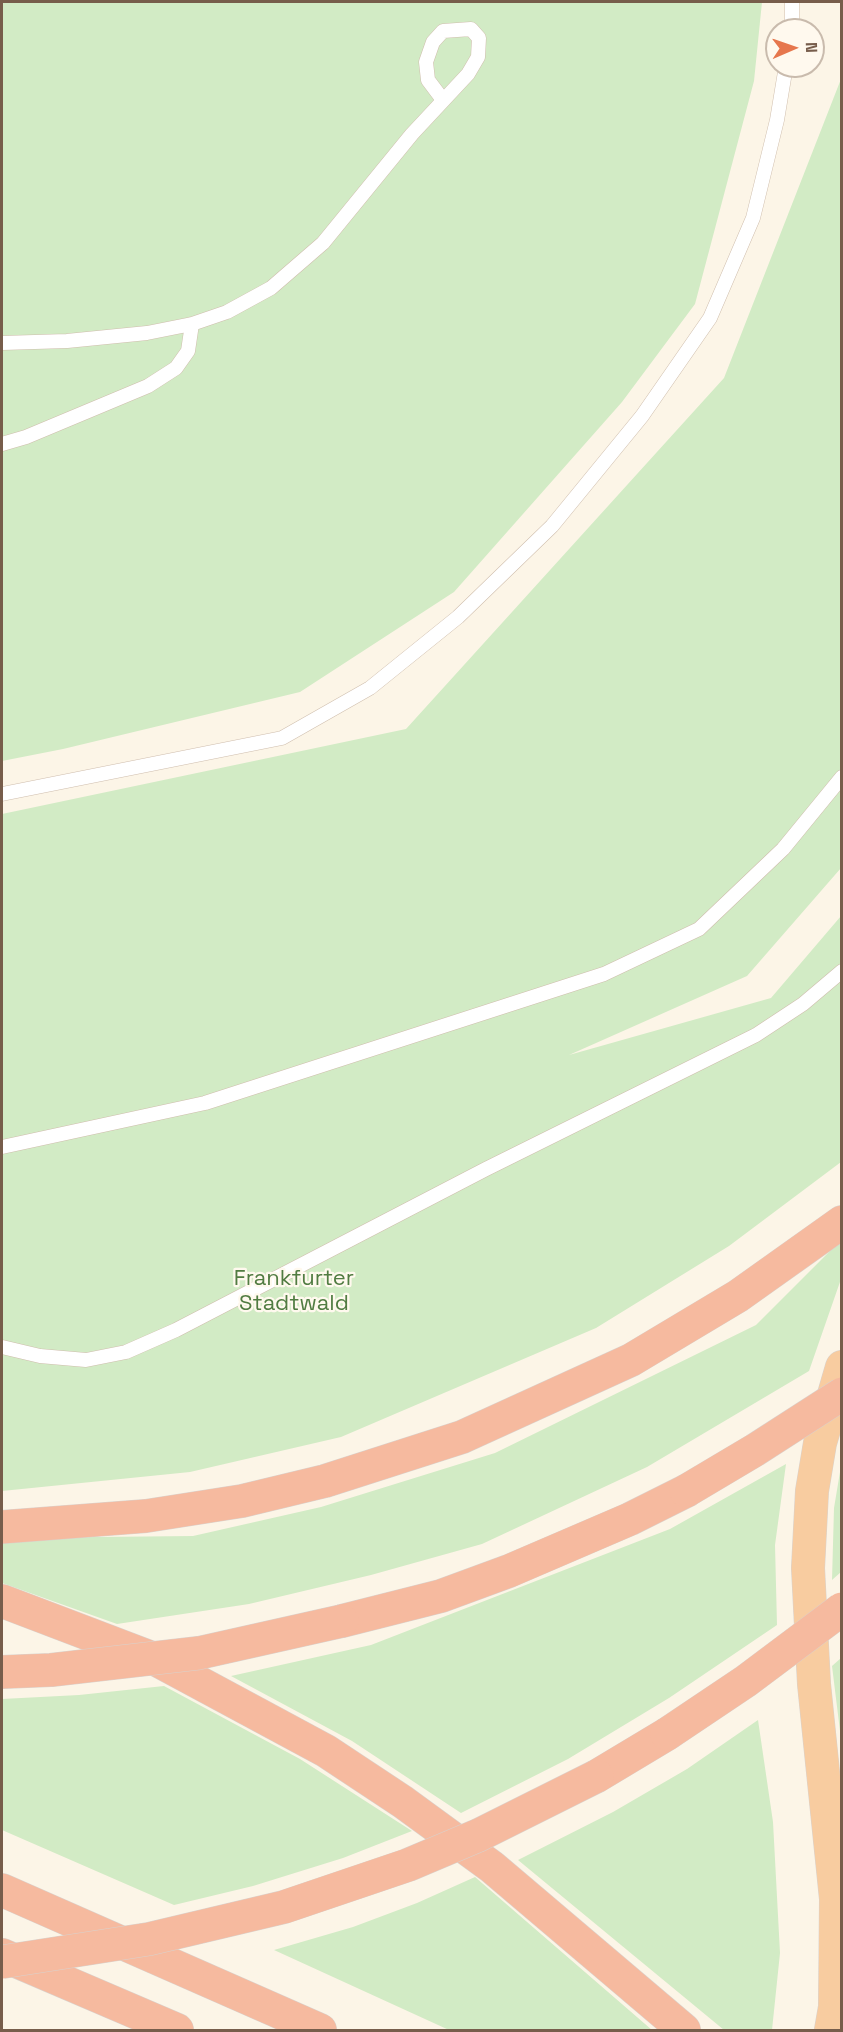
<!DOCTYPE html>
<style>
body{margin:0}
#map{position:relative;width:843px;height:2032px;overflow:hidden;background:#fcf5e7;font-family:"Space Grotesk",sans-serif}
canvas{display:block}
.frame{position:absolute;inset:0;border:3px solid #775d4b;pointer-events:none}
.north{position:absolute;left:765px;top:18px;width:60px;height:60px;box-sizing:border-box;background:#fff9ee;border:2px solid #c9bbad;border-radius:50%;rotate:88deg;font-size:16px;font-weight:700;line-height:24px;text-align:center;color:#775d4b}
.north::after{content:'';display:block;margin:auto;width:21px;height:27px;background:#e6774d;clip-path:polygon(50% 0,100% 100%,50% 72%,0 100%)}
</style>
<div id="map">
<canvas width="843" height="2032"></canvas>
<div class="frame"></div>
<div class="north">N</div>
</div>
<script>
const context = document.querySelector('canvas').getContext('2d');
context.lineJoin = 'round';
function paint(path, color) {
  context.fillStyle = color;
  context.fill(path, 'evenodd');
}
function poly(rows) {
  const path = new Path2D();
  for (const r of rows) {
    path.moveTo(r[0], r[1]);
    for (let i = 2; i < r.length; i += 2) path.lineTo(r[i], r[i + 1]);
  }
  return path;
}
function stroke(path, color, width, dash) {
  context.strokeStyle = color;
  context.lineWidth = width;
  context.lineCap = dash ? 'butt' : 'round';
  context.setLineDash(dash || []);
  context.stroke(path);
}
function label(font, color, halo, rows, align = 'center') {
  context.font = font + ' "Space Grotesk",sans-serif';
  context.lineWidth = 4.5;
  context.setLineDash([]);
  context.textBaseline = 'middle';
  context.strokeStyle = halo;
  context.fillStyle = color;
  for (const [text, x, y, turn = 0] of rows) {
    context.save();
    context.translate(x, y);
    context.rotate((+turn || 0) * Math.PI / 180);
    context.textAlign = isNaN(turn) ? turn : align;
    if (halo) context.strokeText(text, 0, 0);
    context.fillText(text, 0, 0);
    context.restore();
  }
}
paint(poly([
 [2,2,762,2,754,81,695,304,622,402,454,592,300,692,63,749,2,761],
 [841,79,841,868,747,976,569,1055,771,998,841,916,841,1162,729,1246,596,1328,341,1437,190,1472,2,1491,2,814,406,729,724,378],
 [841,1240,841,1279,809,1371,647,1467,482,1544,371,1575,249,1604,117,1624,2,1583,2,1538,193,1536,321,1507,495,1453,756,1325],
 [786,1464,775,1545,777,1625,669,1698,568,1759,461,1813,352,1741,231,1676,371,1645,670,1529],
 [841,1466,841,1572,832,1580,834,1508],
 [841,1658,841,1739,832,1666],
 [164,1686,300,1759,412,1831,343,1858,253,1886,174,1905,2,1830,2,1699,79,1695],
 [758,1720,773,1822,780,1953,772,2030,724,2030,518,1860,613,1812,687,1769],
 [475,1877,652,2030,449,2030,274,1950,353,1927,417,1903]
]), '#d2ebc5');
const service = poly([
 [792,2,792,30],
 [2,343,67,341,147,333,192,324,227,312,271,288,323,243,412,134,468,74,478,57,479,38,471,29,443,31,433,42,426,62,428,80,443,100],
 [2,444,26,437,148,386,176,368,188,351,192,324],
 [2,794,282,738,370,688,458,617,552,526,642,416,710,318,753,218,777,120,786,66],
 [2,1147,205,1103,604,974,699,929,783,849,842,777],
 [2,1347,40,1356,86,1360,126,1352,176,1330,486,1169,756,1035,803,1004,842,971]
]);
const trunk = poly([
 [831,2030,835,2007,836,1899,814,1684,808,1568,812,1491,820,1443,842,1367]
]);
const motorway = poly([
 [2,1527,146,1516,242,1501,325,1481,462,1437,631,1360,738,1296,842,1222],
 [2,1601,157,1660,326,1751,403,1802,492,1867,684,2030],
 [342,1621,441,1596,509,1571,630,1519,686,1491],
 [597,1776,667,1734],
 [2,1890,320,2030],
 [2,1955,177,2030]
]);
stroke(service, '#cfbead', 15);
stroke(trunk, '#d9d2cd', 34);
stroke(motorway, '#d9d2cd', 34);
stroke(service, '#fff', 14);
stroke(trunk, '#f8cca0', 33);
stroke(motorway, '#f6ba9f', 33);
const motorwayBridge = poly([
 [686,1491,755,1450,842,1394],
 [2,1672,51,1670,199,1653,342,1621],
 [667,1734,746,1681,842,1609],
 [2,1962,149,1939,284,1907,408,1865,479,1835,597,1776]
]);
stroke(motorwayBridge, '#d9d2cd', 34, []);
stroke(motorwayBridge, '#f6ba9f', 33);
label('22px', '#517c42', '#fff9ee', [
 ["Frankfurter",294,1279],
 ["Stadtwald",294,1304]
]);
</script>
